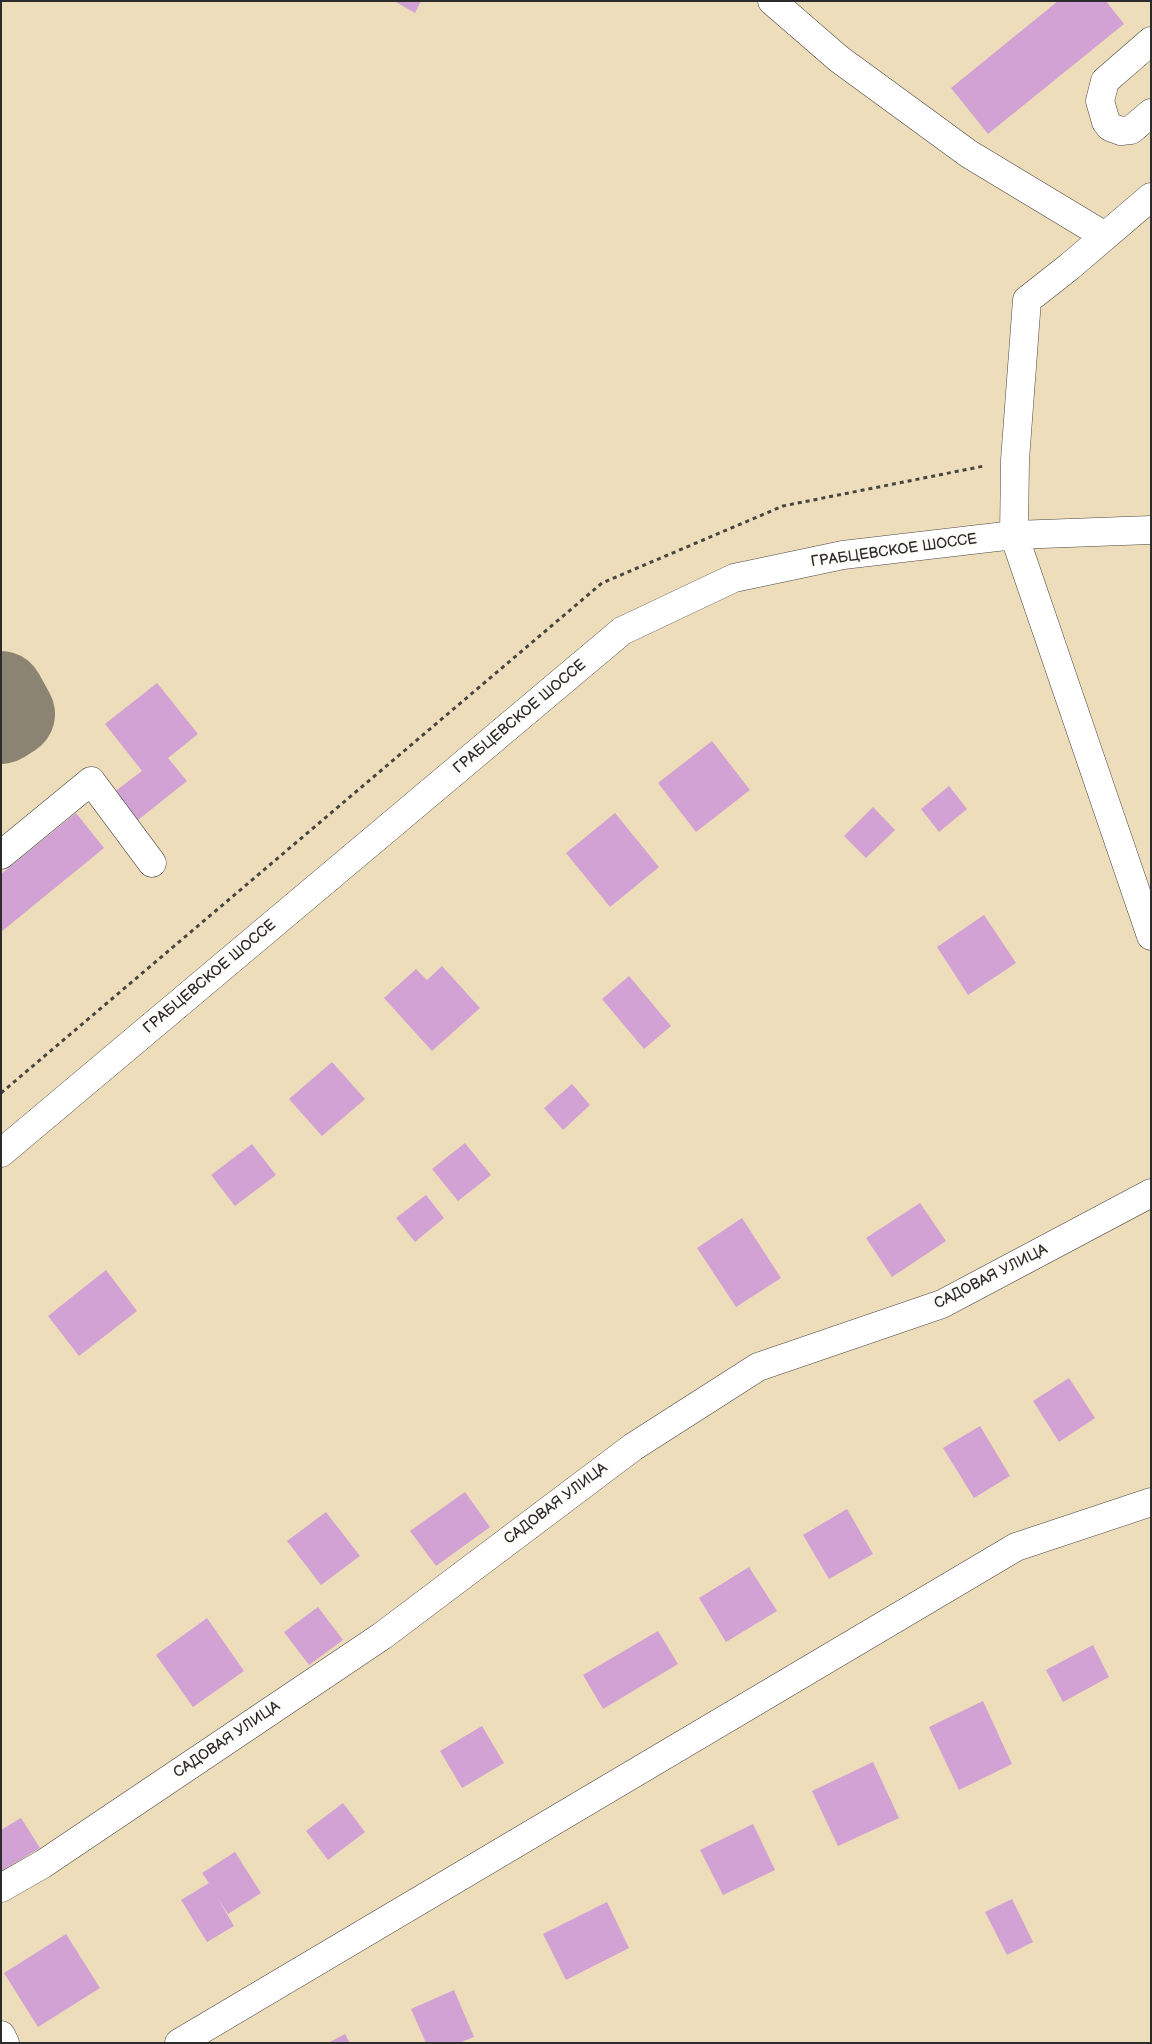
<!DOCTYPE html>
<meta charset="utf-8">
<style>
body{margin:0}
#map{position:relative;width:1152px;height:2044px;overflow:hidden;background:#edb;font-family:"Balsamiq Sans",sans-serif}
canvas{display:block}
.frame{position:absolute;inset:0;border:2px solid #2b2b2b;pointer-events:none}
</style>
<div id="map">
<canvas width="1152" height="2044"></canvas>
<div class="frame"></div>
</div>
<script>
const context = document.querySelector('canvas').getContext('2d');
context.lineJoin = 'round';
function poly(rows) {
  const path = new Path2D();
  for (const r of rows) {
    path.moveTo(r[0], r[1]);
    for (let i = 2; i < r.length; i += 2) path.lineTo(r[i], r[i + 1]);
  }
  return path;
}
function stroke(path, color, width, dash) {
  context.strokeStyle = color;
  context.lineWidth = width;
  context.lineCap = dash ? 'butt' : 'round';
  context.setLineDash(dash || []);
  context.stroke(path);
}
function paint(path, color) {
  context.fillStyle = color;
  context.fill(path, 'evenodd');
}
function label(font, color, halo, rows, align = 'center') {
  context.font = font + ' "Balsamiq Sans",sans-serif';
  context.lineWidth = 4;
  context.setLineDash([]);
  context.textBaseline = 'middle';
  context.strokeStyle = halo;
  context.fillStyle = color;
  for (const [text, x, y, turn = 0] of rows) {
    context.save();
    context.translate(x, y);
    context.rotate((+turn || 0) * Math.PI / 180);
    context.textAlign = isNaN(turn) ? turn : align;
    if (halo) context.strokeText(text, 0, 0);
    context.fillText(text, 0, 0);
    context.restore();
  }
}
stroke(poly([
 [1,694,12,714,1,721]
]), '#8c8473', 86);
paint(poly([
 [394,1,421,1,415,13],
 [1058,1,1106,1,1124,24,988,134,951,88],
 [157,683,198,734,168,758,187,781,133,824,110,795,142,771,105,724],
 [712,741,750,790,696,832,658,783],
 [949,786,967,809,939,832,921,809],
 [873,807,895,830,866,858,844,836],
 [76,813,104,848,1,932,1,874],
 [615,813,659,867,610,907,566,853],
 [984,915,1016,963,968,995,937,947],
 [442,966,480,1008,432,1051,384,998,416,969,427,980],
 [629,976,671,1026,644,1049,602,999],
 [332,1062,365,1099,322,1136,289,1099],
 [572,1084,590,1105,563,1130,544,1108],
 [465,1143,491,1175,458,1201,432,1169],
 [252,1144,276,1175,235,1206,211,1175],
 [426,1195,444,1218,415,1242,396,1218],
 [920,1203,946,1241,892,1277,866,1238],
 [742,1218,781,1278,736,1307,697,1248],
 [106,1270,137,1311,79,1356,48,1316],
 [1069,1378,1095,1418,1059,1442,1033,1401],
 [980,1426,1010,1476,974,1498,943,1448],
 [465,1492,490,1527,436,1566,410,1531],
 [847,1509,873,1554,829,1579,803,1535],
 [326,1512,360,1556,321,1585,287,1541],
 [749,1567,777,1611,726,1642,699,1598],
 [318,1607,343,1640,309,1665,284,1632],
 [207,1618,244,1671,193,1707,156,1655],
 [658,1631,678,1664,603,1709,583,1675],
 [1093,1645,1109,1677,1063,1702,1046,1670],
 [983,1701,1012,1764,959,1790,929,1727],
 [482,1726,504,1763,462,1788,440,1751],
 [873,1762,899,1818,838,1846,812,1791],
 [343,1803,365,1832,328,1860,306,1831],
 [21,1818,40,1848,1,1871,1,1830],
 [753,1824,775,1870,723,1895,700,1850],
 [235,1852,261,1893,228,1914,217,1897,234,1926,207,1942,181,1900,209,1883,202,1873],
 [1012,1899,1033,1942,1007,1955,985,1912],
 [607,1902,629,1948,566,1980,543,1934],
 [66,1934,100,1988,38,2027,4,1973],
 [454,1990,474,2037,459,2043,426,2043,411,2009],
 [345,2034,350,2043,328,2043]
]), '#d1a2d3');
const minor = poly([
 [772,1,839,59,969,154,1105,236],
 [1151,41,1105,81,1100,101,1106,122,1110,127,1121,131,1131,130,1151,113],
 [1151,197,1069,267,1027,300,1015,460,1014,535,1151,936],
 [1,855,91,781,152,863],
 [1,1153,622,631,734,578,843,555,1014,535,1151,530],
 [1,1888,43,1864,382,1636,633,1447,758,1367,942,1304,1151,1193],
 [1,2035,5,2043],
 [179,2043,1016,1547,1151,1502]
]);
stroke(minor, '#484641', 29);
stroke(poly([
 [1,1093,602,583,783,506,984,466]
]), '#484641', 3, [4, 4]);
stroke(minor, '#fff', 28);
label('15px', '#2b2b2b', '#fdfcf7', [
 ["ГРАБЦЕВСКОЕ ШОССЕ",894,551,-8],
 ["ГРАБЦЕВСКОЕ ШОССЕ",520,717,-40],
 ["ГРАБЦЕВСКОЕ ШОССЕ",210,977,-40],
 ["САДОВАЯ УЛИЦА",991,1277,-27],
 ["САДОВАЯ УЛИЦА",556,1504,-37],
 ["САДОВАЯ УЛИЦА",227,1740,-34]
]);
</script>
